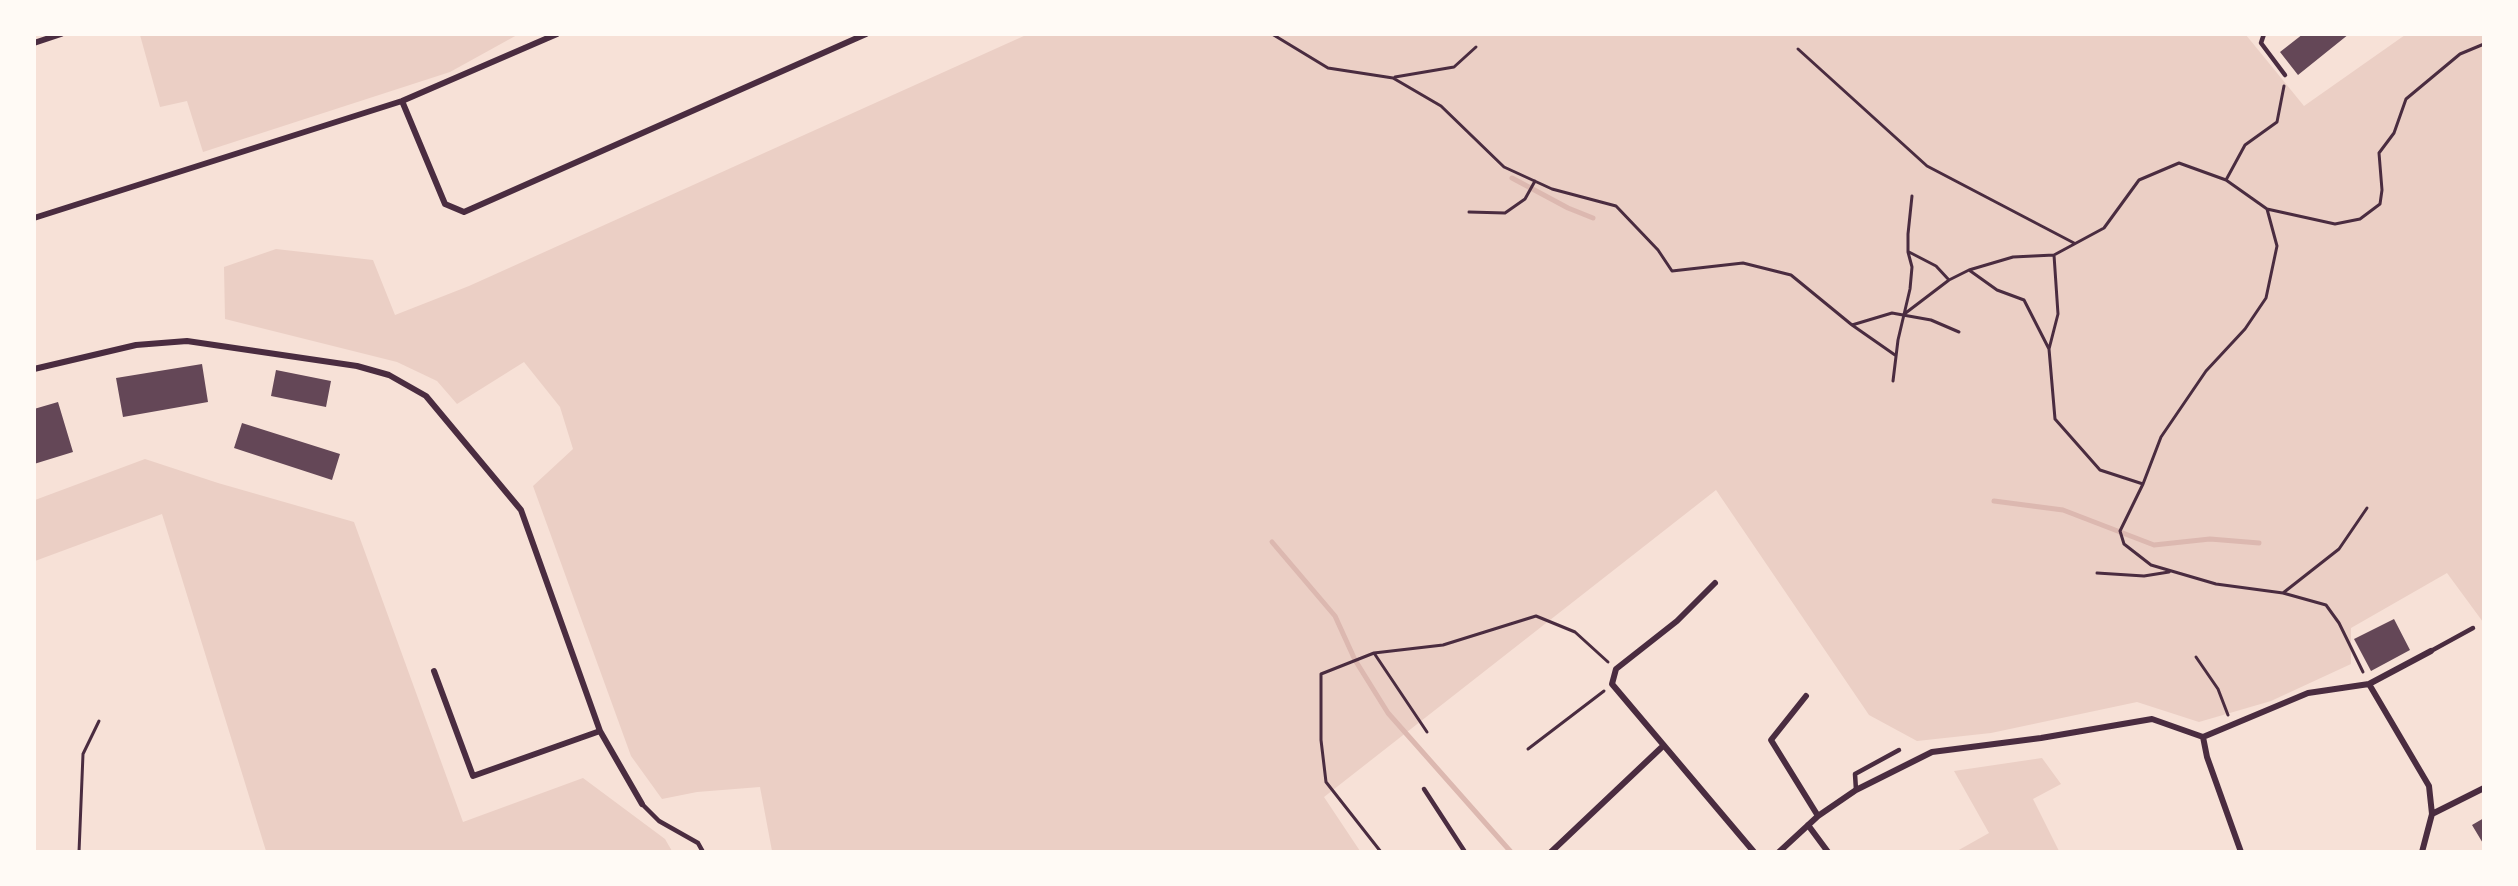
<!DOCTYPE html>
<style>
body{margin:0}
#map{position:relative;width:2518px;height:886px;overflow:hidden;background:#f7e1d7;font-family:"IBM Plex Sans",sans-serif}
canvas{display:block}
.frame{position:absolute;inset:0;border:36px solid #fffaf5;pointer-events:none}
</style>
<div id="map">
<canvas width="2518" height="886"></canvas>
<div class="frame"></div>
</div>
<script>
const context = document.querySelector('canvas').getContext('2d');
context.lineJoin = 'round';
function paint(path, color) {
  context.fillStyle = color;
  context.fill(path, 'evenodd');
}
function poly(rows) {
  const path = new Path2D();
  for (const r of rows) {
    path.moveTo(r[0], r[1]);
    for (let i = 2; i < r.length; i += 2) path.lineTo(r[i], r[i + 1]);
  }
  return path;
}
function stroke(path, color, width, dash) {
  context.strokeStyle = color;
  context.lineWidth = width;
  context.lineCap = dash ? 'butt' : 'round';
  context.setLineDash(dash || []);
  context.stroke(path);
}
paint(poly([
 [140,35,140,34,517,35,450,72,203,152,187,101,160,107],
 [1026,35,2246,35,2304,106,2405,35,2483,35,2483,622,2447,573,2351,628,2351,664,2271,701,2199,722,2137,702,1991,733,1917,741,1869,715,1716,490,1324,797,1360,851,772,851,760,787,697,792,662,799,631,756,533,486,573,449,560,407,524,362,457,404,437,381,397,362,225,319,224,267,276,249,373,260,395,315,469,286],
 [145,459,218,483,354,522,463,822,583,778,665,839,672,851,266,851,162,514,35,561,35,500],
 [2042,758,2061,784,2033,799,2059,851,1957,851,1989,833,1954,771]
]), '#ebcfc5');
stroke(poly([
 [1512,178,1568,208,1593,218],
 [1994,501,2063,510,2154,545,2210,539,2259,543],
 [1272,542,1335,616,1355,660,1388,713,1511,852]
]), '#dcb8b0', 5);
paint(poly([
 [2303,34,2349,34,2298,75,2280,52],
 [202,364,208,402,123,417,116,378],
 [276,370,331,381,326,407,271,396],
 [58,402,73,452,34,464,34,409],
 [242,423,340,454,332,480,234,448],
 [2394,619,2410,650,2371,671,2354,639],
 [2484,818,2484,845,2472,825]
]), '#644757');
stroke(poly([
 [1272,34,1328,68,1393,78,1441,106,1504,167,1552,189,1616,206,1658,250,1672,271,1743,263,1791,275,1852,325,1892,313,1903,315,1949,280,1969,270,2013,257,2054,255,2104,228,2139,180,2179,163,2226,180,2267,209,2335,224,2360,219,2380,204,2382,190,2379,153,2394,133,2406,99,2460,54,2484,44],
 [1798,49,1927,166,2074,243],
 [1395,77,1454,67,1476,47],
 [2226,180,2245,145,2277,122,2284,86],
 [2267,209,2277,246,2266,298,2245,329,2206,371,2161,437,2143,484,2120,531,2124,544,2151,565,2216,584,2283,593,2326,605,2339,623,2363,672],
 [1469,212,1505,213,1525,199,1535,181],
 [1909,252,1936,266,1949,280],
 [2054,255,2058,314,2049,349,2055,419,2100,470,2143,484],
 [1969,270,1997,290,2024,300,2049,349],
 [1903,315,1931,320,1959,332],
 [1852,325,1895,355],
 [1893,381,1898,340,1910,289,1912,267,1908,252,1908,234,1912,196],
 [2097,573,2144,576,2169,572],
 [2283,593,2339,549,2367,508],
 [1374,653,1427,732],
 [2196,657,2218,689,2228,715],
 [1528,749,1604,691],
 [79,852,83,754,99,721],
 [1381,852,1326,782,1321,740,1321,674,1374,653,1443,645,1536,616,1575,632,1608,662]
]), '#4a2c40', 3);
stroke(poly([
 [2264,34,2261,43,2285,75],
 [2431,651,2473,628],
 [1424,789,1465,852],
 [1856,790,1855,774,1899,750],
 [642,804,659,821,698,843,703,852]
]), '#4a2c40', 4.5);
stroke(poly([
 [34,43,61,34],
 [402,101,445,204,464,212,866,34],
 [34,218,402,101,557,34],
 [34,369,136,345,187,341,357,366,389,375,426,396,521,510,600,731,642,804],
 [1715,583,1677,621,1616,669,1612,684,1754,852],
 [434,671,473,776,600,731],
 [2369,684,2431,651],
 [1806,696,1771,740,1818,816],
 [2203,737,2308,693,2369,684,2429,786,2432,814,2422,852],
 [2432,814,2484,788],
 [1808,825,1828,852],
 [1551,852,1663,746],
 [1779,852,1818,816,1856,790,1932,752,2041,738,2152,719,2203,737,2207,757,2241,852]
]), '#4a2c40', 6);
</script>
